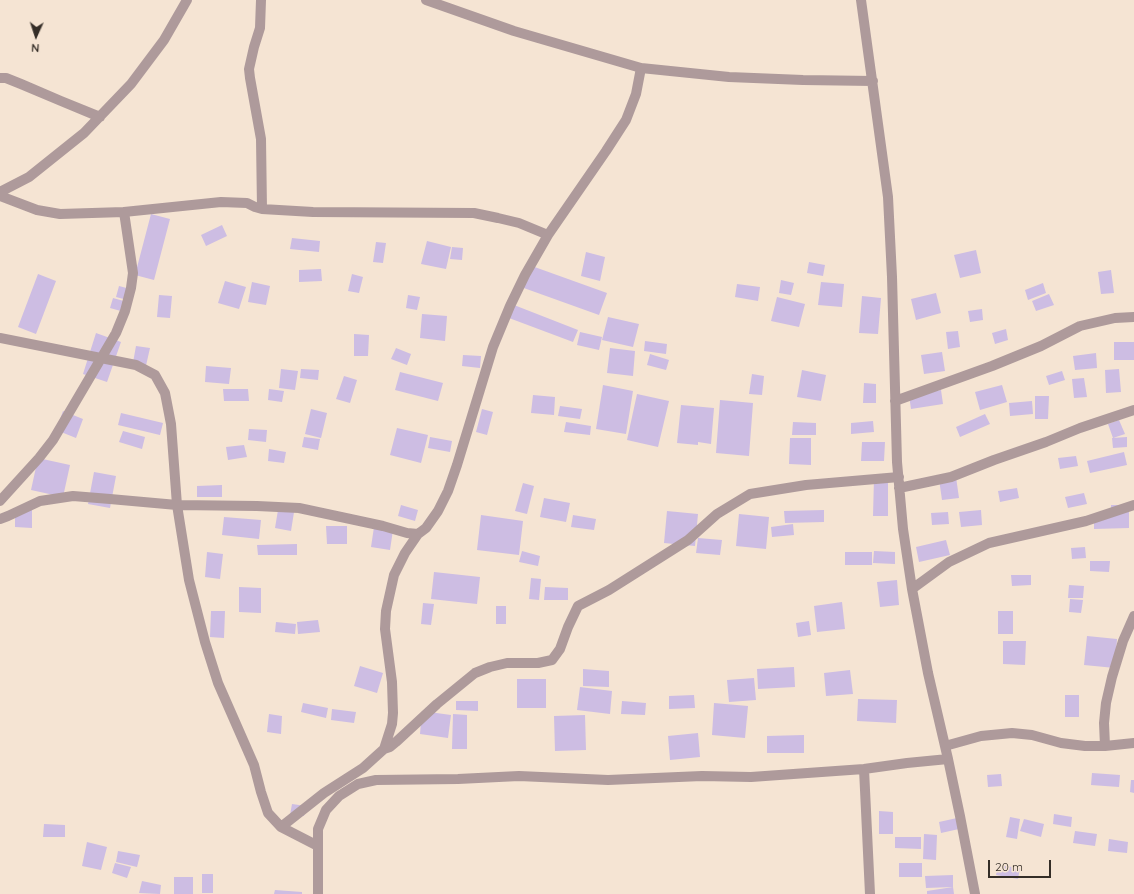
<!DOCTYPE html>
<style>
body{margin:0}
#map{position:relative;width:1134px;height:894px;overflow:hidden;background:#f5e4d3;font-family:Quicksand,sans-serif}
canvas{display:block}
.north{position:absolute;left:16px;top:16px;width:40px;height:40px;-webkit-text-stroke:3px #f5e4d3;paint-order:stroke;rotate:183deg;font-size:11px;font-weight:700;line-height:16px;text-align:center;color:#342d27}
.north::after{content:'';display:block;margin:auto;width:14px;height:18px;background:#342d27;clip-path:polygon(50% 0,100% 100%,50% 72%,0 100%)}
.scale{position:absolute;left:988px;top:860px;width:63px;height:18px;box-sizing:border-box;border:2px solid #342d27;border-top:0;padding-left:5px;font-size:12px;line-height:14px;white-space:nowrap;color:#342d27;-webkit-text-stroke:3px #f5e4d3;paint-order:stroke}
</style>
<div id="map">
<canvas width="1134" height="894"></canvas>
<div class="north">N</div>
<div class="scale">20 m</div>
</div>
<script>
const context = document.querySelector('canvas').getContext('2d');
context.lineJoin = 'round';
function paint(path, color) {
  context.fillStyle = color;
  context.fill(path, 'evenodd');
}
function poly(rows) {
  const path = new Path2D();
  for (const r of rows) {
    path.moveTo(r[0], r[1]);
    for (let i = 2; i < r.length; i += 2) path.lineTo(r[i], r[i + 1]);
  }
  return path;
}
function stroke(path, color, width, dash) {
  context.strokeStyle = color;
  context.lineWidth = width;
  context.lineCap = dash ? 'butt' : 'round';
  context.setLineDash(dash || []);
  context.stroke(path);
}
paint(poly([
 [151,214,170,219,154,280,135,275],
 [222,225,227,236,206,246,201,235],
 [292,238,320,241,319,252,290,249],
 [427,241,451,247,446,269,421,264],
 [376,242,386,243,383,263,373,262],
 [452,247,463,248,462,260,450,259],
 [976,250,981,273,960,278,954,255],
 [586,252,605,257,600,281,581,276],
 [809,262,825,265,823,276,807,273],
 [529,265,607,293,599,315,521,287],
 [321,269,322,281,299,282,299,270],
 [1111,270,1114,293,1101,294,1098,272],
 [38,274,56,281,36,334,18,327],
 [352,274,363,277,359,293,348,291],
 [781,280,794,283,791,295,779,293],
 [225,281,246,287,239,309,218,303],
 [252,282,270,286,266,305,248,302],
 [821,282,844,284,842,307,818,305],
 [1043,283,1046,293,1028,300,1025,290],
 [737,284,760,287,758,301,735,297],
 [119,286,134,290,131,301,116,297],
 [936,293,941,313,916,320,911,299],
 [1049,294,1054,305,1036,311,1032,301],
 [159,295,172,296,170,318,157,317],
 [408,295,420,297,417,310,406,308],
 [862,296,881,298,878,334,859,333],
 [777,297,805,304,799,327,771,321],
 [113,298,131,303,128,313,110,308],
 [514,305,578,330,573,342,509,318],
 [982,309,983,320,970,322,968,311],
 [422,314,447,316,445,341,420,338],
 [608,317,639,324,633,347,602,340],
 [1006,329,1008,340,995,344,992,333],
 [958,331,960,347,948,349,946,332],
 [580,332,602,337,599,350,577,345],
 [96,333,121,342,107,382,83,374],
 [354,334,369,335,368,356,354,356],
 [645,341,667,344,666,354,644,351],
 [1114,342,1134,342,1134,360,1114,360],
 [136,346,150,348,145,370,132,368],
 [396,348,411,354,407,365,391,359],
 [610,348,635,351,633,376,607,373],
 [942,352,945,371,924,374,921,355],
 [1096,353,1097,368,1075,370,1073,356],
 [650,354,669,360,666,370,647,365],
 [463,355,481,356,480,368,462,366],
 [206,366,231,368,229,384,205,382],
 [281,369,298,371,295,390,279,388],
 [301,369,319,370,318,380,300,378],
 [1119,369,1121,392,1106,393,1105,370],
 [802,370,826,375,821,401,797,397],
 [1062,371,1065,380,1049,385,1046,376],
 [400,372,443,383,438,401,395,390],
 [752,374,764,376,762,395,749,394],
 [344,376,357,380,350,403,336,399],
 [1084,378,1087,397,1074,398,1072,379],
 [864,383,876,384,876,403,863,403],
 [603,385,633,391,626,434,596,429],
 [1002,385,1007,402,980,410,975,392],
 [223,389,248,389,249,401,224,401],
 [269,389,284,391,282,402,268,400],
 [941,390,943,404,911,409,909,395],
 [637,394,669,401,658,447,627,440],
 [533,395,555,397,554,415,531,413],
 [1035,396,1049,396,1048,419,1035,419],
 [720,400,753,403,749,456,716,453],
 [1032,401,1033,414,1010,416,1009,403],
 [681,405,714,408,711,444,698,442,698,445,677,443],
 [560,406,582,409,580,419,558,416],
 [311,409,327,413,321,438,305,434],
 [482,409,493,412,487,435,476,432],
 [63,411,83,419,76,438,56,430],
 [121,413,163,423,160,435,118,425],
 [985,414,990,424,960,437,956,427],
 [1119,420,1125,434,1113,438,1108,424],
 [873,421,874,432,851,434,851,423],
 [566,422,591,426,590,435,564,432],
 [793,422,816,423,816,435,792,435],
 [397,428,428,435,421,463,390,455],
 [249,429,267,430,266,442,248,440],
 [123,431,145,437,142,449,119,442],
 [304,437,320,439,318,450,302,447],
 [430,437,452,441,450,452,428,448],
 [1127,437,1127,447,1113,448,1112,438],
 [790,438,811,438,811,465,789,464],
 [862,442,885,442,884,461,861,461],
 [244,445,247,457,228,460,226,447],
 [269,449,286,452,284,463,268,461],
 [1124,452,1127,465,1090,473,1087,461],
 [1076,456,1078,466,1060,469,1058,458],
 [38,458,70,465,63,497,31,490],
 [94,472,116,476,110,508,88,504],
 [956,477,959,498,942,500,939,479],
 [874,478,888,478,888,516,873,516],
 [523,483,534,486,527,514,515,511],
 [222,485,222,497,197,497,197,486],
 [1017,488,1019,498,1000,502,998,491],
 [1084,493,1087,504,1068,508,1065,497],
 [544,498,570,503,566,522,540,517],
 [279,504,295,506,291,531,275,528],
 [401,505,418,510,415,521,398,516],
 [1111,505,1129,505,1129,528,1094,529,1094,517,1111,517],
 [15,510,32,510,32,528,15,527],
 [824,510,824,522,785,523,784,511],
 [981,510,982,525,961,527,959,512],
 [667,511,698,514,695,546,664,543],
 [948,512,949,524,932,525,931,513],
 [739,514,769,517,766,549,736,546],
 [481,515,523,521,519,555,477,550],
 [573,515,596,519,594,530,571,527],
 [224,517,261,520,259,539,222,535],
 [793,524,794,535,772,537,771,527],
 [326,526,347,526,347,544,327,544],
 [374,527,393,530,390,550,371,547],
 [698,538,722,540,720,555,696,553],
 [946,540,950,555,919,562,916,547],
 [297,544,297,555,258,555,257,545],
 [1085,547,1086,558,1072,559,1071,548],
 [522,551,540,556,538,566,519,562],
 [874,551,895,552,895,564,873,563],
 [207,552,223,554,220,579,205,577],
 [845,552,872,552,872,565,845,565],
 [1090,561,1110,561,1109,572,1090,571],
 [434,572,480,577,477,604,431,599],
 [1011,575,1031,575,1031,585,1012,586],
 [531,578,541,579,539,600,529,599],
 [897,580,899,605,880,607,877,582],
 [1069,585,1084,586,1083,598,1068,598],
 [239,587,261,588,261,613,239,612],
 [545,587,568,588,568,600,544,600],
 [1070,599,1083,600,1081,613,1069,612],
 [842,602,845,629,817,632,814,606],
 [423,603,434,604,431,625,421,624],
 [496,606,506,606,506,624,496,624],
 [211,611,225,611,224,638,210,637],
 [998,611,1013,611,1013,634,998,634],
 [318,620,320,632,298,634,297,622],
 [809,621,811,635,798,637,796,623],
 [276,622,296,624,295,634,275,632],
 [1087,636,1117,639,1115,668,1084,665],
 [1003,641,1026,641,1025,665,1003,664],
 [360,666,383,673,377,693,354,686],
 [794,667,795,687,758,689,757,669],
 [583,669,609,671,609,687,583,686],
 [850,670,853,694,826,696,824,673],
 [754,678,756,700,729,702,727,680],
 [517,679,546,679,546,708,517,708],
 [580,687,612,691,610,714,577,710],
 [694,695,695,708,669,709,669,696],
 [1065,695,1079,695,1079,717,1065,717],
 [858,699,897,700,896,723,857,721],
 [456,701,478,701,478,711,456,710],
 [622,701,646,703,645,715,621,714],
 [303,703,328,708,326,718,301,712],
 [714,703,748,706,745,738,712,735],
 [332,709,356,712,354,723,331,720],
 [422,711,451,715,448,738,420,734],
 [269,714,282,716,281,734,267,732],
 [453,714,467,715,467,749,452,749],
 [585,715,586,750,555,751,554,716],
 [698,733,700,757,670,760,668,736],
 [804,735,804,753,767,753,767,736],
 [1092,773,1120,775,1119,787,1091,785],
 [1001,774,1002,786,988,787,987,775],
 [1131,780,1134,780,1134,793,1130,792],
 [292,804,306,806,304,816,290,815],
 [879,811,893,812,893,834,879,834],
 [1054,814,1072,817,1071,827,1053,824],
 [1010,817,1020,819,1017,839,1006,837],
 [957,818,959,829,941,833,939,822],
 [1024,819,1044,824,1041,837,1020,831],
 [44,824,65,825,65,837,43,837],
 [1075,831,1097,834,1095,846,1073,843],
 [924,834,937,835,936,860,923,859],
 [895,837,921,837,921,849,895,848],
 [1109,839,1128,842,1127,853,1108,851],
 [87,842,107,847,101,870,82,866],
 [118,851,140,855,137,867,116,862],
 [115,863,131,867,127,878,112,873],
 [899,863,922,863,922,877,899,877],
 [998,865,1020,868,1018,879,996,875],
 [202,874,213,874,213,893,202,893],
 [953,875,953,887,926,888,925,876],
 [174,877,193,877,193,894,174,894],
 [142,881,161,885,160,894,139,893],
 [953,887,954,894,927,894,927,891],
 [275,890,302,892,302,894,274,894]
]), '#cdbde3');
stroke(poly([
 [261,0,260,28,254,47,249,69,250,78,261,139,262,209],
 [426,0,514,31,641,68,729,77,803,80,873,81],
 [861,0,888,197,892,277,897,462,903,529,912,589,928,673,948,759],
 [0,78,6,78,21,84,61,101,100,117],
 [0,192,29,177,84,133,131,84,164,40,187,0],
 [0,196,37,210,60,214,124,212,221,202,247,203,255,207,262,209,313,212,474,213,498,218,519,223,548,235],
 [0,338,136,365,155,375,165,393,171,424,177,505,189,580,205,642,218,683,254,765,261,792,268,813,281,827,318,846],
 [895,401,992,366,1041,346,1080,326,1115,318,1134,317],
 [899,488,951,477,994,460,1046,442,1080,428,1134,410],
 [0,501,39,458,53,440,116,333,125,311,131,288,133,273,124,212],
 [0,519,8,516,40,501,73,496,110,499,177,505,257,506,299,508,383,526,407,533,418,534],
 [912,589,949,562,989,543,1086,521,1134,505],
 [945,746,981,736,1012,733,1032,735,1061,743,1085,746,1105,746,1134,743],
 [1105,746,1104,723,1106,703,1112,677,1123,641,1134,616],
 [384,749,390,747,396,742,437,704,475,673,490,667,507,663,538,663,552,660,560,649,568,627,578,606,609,590,688,540,717,514,750,494,806,485,899,477],
 [864,769,870,894],
 [281,827,324,793,363,768,384,749,392,724,393,713,392,682,385,629,386,611,394,575,405,553,418,534,426,528,438,511,448,491,457,465,493,347,510,306,525,275,548,235,606,151,626,120,636,94,641,68],
 [318,894,318,829,326,810,339,796,358,784,376,780,458,779,519,776,608,780,702,776,751,777,864,769,907,763,948,759,960,816,975,894]
]), '#ae9a9b', 10);
</script>
